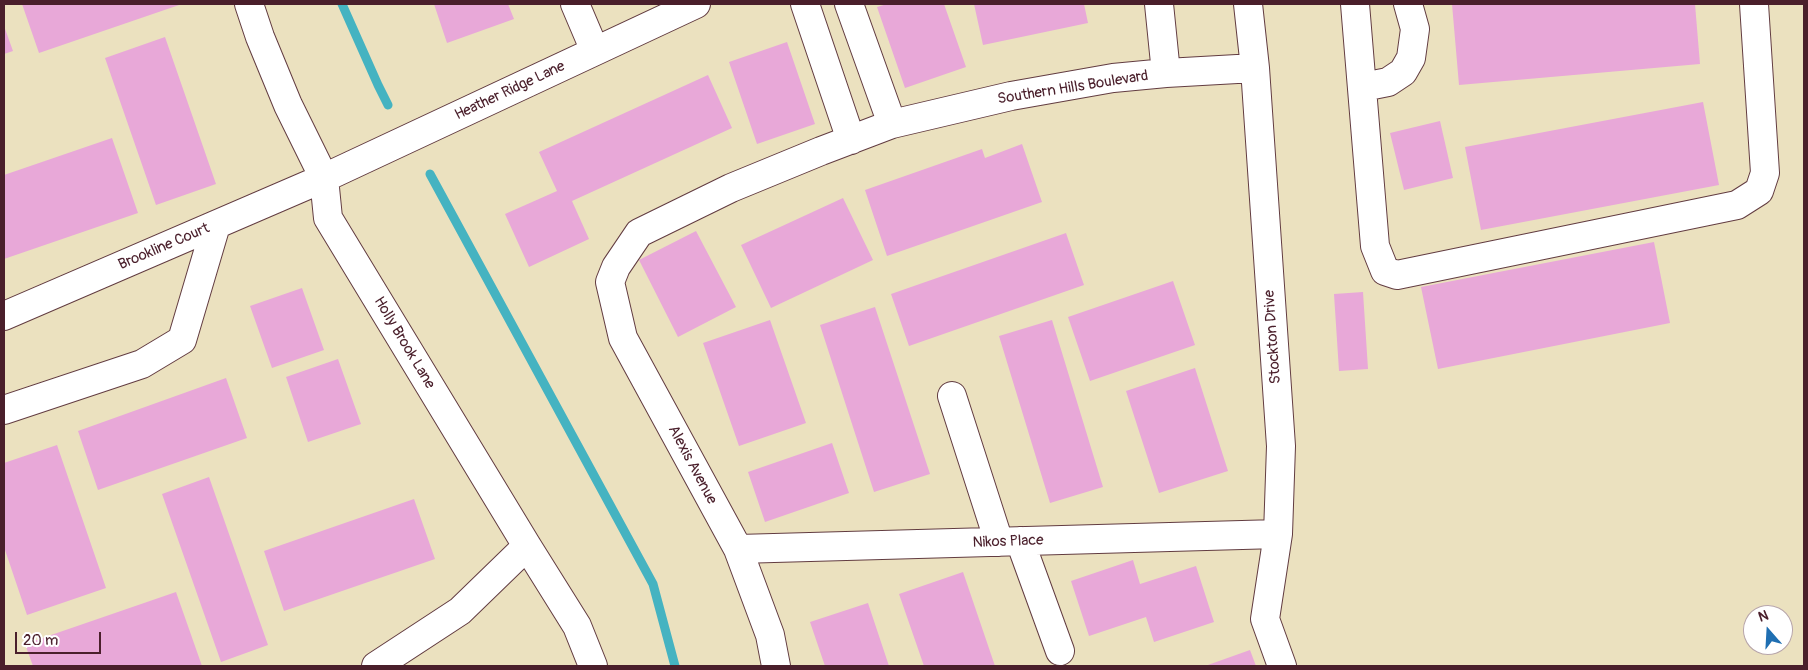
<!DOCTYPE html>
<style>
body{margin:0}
#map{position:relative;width:1808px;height:670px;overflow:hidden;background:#ebe1bf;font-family:Pangolin,sans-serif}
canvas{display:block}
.frame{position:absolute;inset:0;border:5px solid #4a1f2b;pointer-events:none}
.north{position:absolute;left:1743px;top:605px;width:50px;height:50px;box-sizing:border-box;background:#fff;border:1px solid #b7a5aa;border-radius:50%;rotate:341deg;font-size:14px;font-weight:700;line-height:20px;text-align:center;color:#4a1f2b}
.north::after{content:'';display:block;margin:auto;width:18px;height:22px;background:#1f6fb2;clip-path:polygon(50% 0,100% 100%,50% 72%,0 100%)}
.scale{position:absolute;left:15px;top:632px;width:86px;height:22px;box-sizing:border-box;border:2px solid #4a1f2b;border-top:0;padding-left:6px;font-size:15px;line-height:18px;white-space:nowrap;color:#4a1f2b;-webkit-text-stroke:4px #fff;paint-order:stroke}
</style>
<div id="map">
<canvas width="1808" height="670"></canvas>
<div class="frame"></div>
<div class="north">N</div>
<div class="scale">20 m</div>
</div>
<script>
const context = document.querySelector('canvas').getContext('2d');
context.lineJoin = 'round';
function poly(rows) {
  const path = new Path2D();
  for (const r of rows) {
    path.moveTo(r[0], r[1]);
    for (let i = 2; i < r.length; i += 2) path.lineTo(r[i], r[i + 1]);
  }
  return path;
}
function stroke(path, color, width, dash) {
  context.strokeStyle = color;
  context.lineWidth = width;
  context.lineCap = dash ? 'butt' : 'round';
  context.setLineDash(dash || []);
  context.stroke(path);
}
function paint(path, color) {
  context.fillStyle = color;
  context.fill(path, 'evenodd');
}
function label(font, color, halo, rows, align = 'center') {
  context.font = font + ' Pangolin,sans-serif';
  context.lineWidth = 4.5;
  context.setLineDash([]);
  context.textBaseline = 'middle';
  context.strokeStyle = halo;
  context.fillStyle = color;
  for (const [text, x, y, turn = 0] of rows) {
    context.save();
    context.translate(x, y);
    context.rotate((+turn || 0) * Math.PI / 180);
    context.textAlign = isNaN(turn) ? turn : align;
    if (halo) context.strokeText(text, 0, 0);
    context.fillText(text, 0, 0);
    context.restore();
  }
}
stroke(poly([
 [342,4,378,85,388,105],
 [430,174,653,584,675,666]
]), '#45b3c1', 9);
paint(poly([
 [22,4,182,4,39,53],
 [434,4,508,4,514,19,447,43],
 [887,4,944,4,966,67,905,88,877,7],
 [974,4,1084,4,1088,23,983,45],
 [1452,4,1695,4,1700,64,1459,85],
 [4,26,13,51,4,54],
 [165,37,216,184,156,205,105,58],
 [787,42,815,124,757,144,729,62],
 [708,75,732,128,572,201,589,239,529,267,505,214,557,191,539,152],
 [1703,102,1719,185,1481,230,1465,147],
 [1440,121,1453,178,1404,190,1390,133],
 [112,138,138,213,4,259,4,175],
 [1022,144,1042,202,887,256,865,190,982,149,985,158],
 [843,198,873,260,771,308,741,245],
 [696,231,736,307,678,337,639,260],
 [1066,233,1084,285,909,346,891,294],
 [1654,242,1670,323,1438,369,1421,287],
 [1173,281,1195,345,1090,381,1068,317],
 [302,288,324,350,272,368,250,306],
 [1363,292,1368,369,1339,371,1334,294],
 [875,307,930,474,874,492,820,325],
 [770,320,806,423,739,446,703,343],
 [1052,320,1103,487,1050,503,999,336],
 [338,359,361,424,308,442,286,377],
 [1195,368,1228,471,1159,493,1126,391],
 [226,378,247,438,98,490,78,431],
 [832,443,849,493,765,522,748,472],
 [57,445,106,588,27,615,4,547,4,463],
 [209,477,268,645,221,662,162,494],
 [414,499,435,559,284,611,264,551],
 [1133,560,1140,584,1196,566,1214,622,1154,642,1146,617,1089,636,1071,581],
 [963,572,995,666,924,666,899,594],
 [176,592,202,666,33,666,25,644],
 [868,603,889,666,825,666,810,622],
 [1250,650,1256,666,1205,666]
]), '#e8a8d8');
const minor = poly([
 [249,4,260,37,288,105,324,178,328,218,527,546,577,626,593,666],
 [575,4,595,51],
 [805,4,851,140],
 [849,4,892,124],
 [1159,4,1166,73],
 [1248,4,1255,68,1281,446,1278,534,1265,619,1282,666],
 [1355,4,1375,246,1385,271,1397,275,1737,205,1759,191,1765,173,1754,4],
 [1363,87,1388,82,1403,72,1411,58,1415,29,1408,4],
 [4,316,324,178,696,4],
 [952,396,999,542],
 [4,410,142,364,182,340,216,225],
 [1020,541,1060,651],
 [738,549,1278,534],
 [376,666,460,611,527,546],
 [776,666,770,635,738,549,623,338,610,282,616,267,639,233,731,188,821,151,892,124,1011,96,1113,78,1166,73,1255,68]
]);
stroke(minor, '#623c41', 30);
stroke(minor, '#fff', 28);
label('15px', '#4a1f2b', '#fff', [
 ["Southern Hills Boulevard",1073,88,-9],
 ["Heather Ridge Lane",510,91,-25],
 ["Brookline Court",164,247,-23],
 ["Stockton Drive",1273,337,-94],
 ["Holly Brook Lane",404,343,59],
 ["Alexis Avenue",692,465,62],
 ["Nikos Place",1008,542,-2]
]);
</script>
